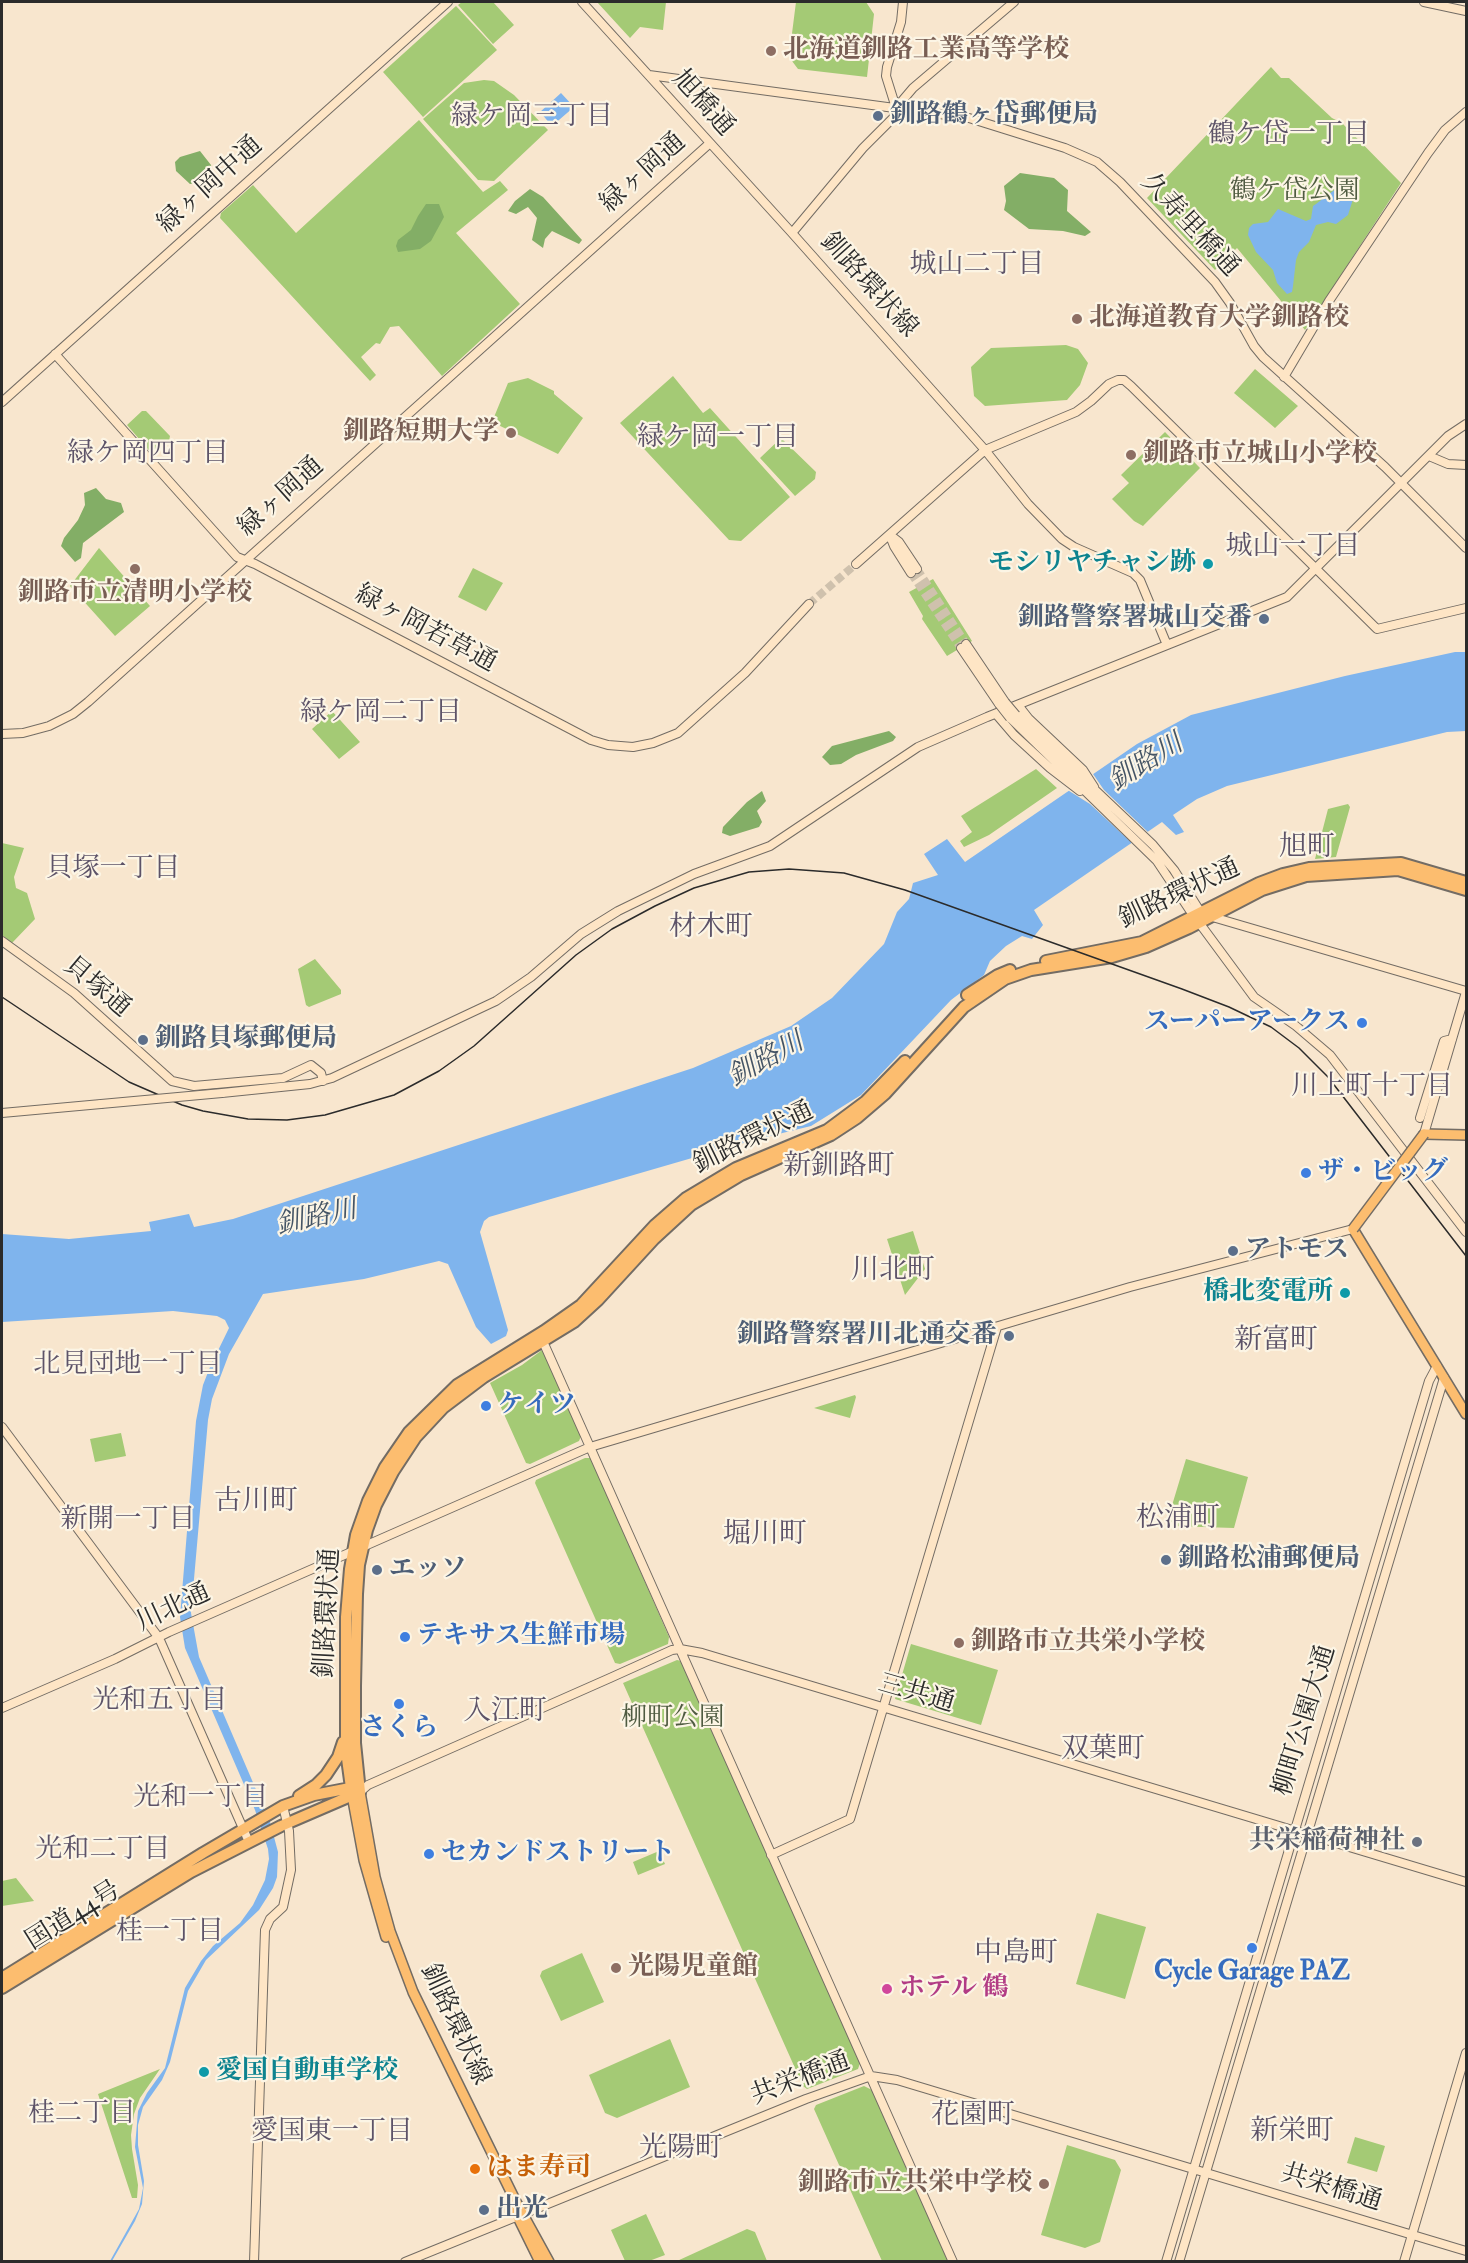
<!DOCTYPE html>
<meta charset="utf-8">
<style>
body{margin:0}
#map{position:relative;width:1468px;height:2263px;overflow:hidden;background:#f8e6ce;font-family:"IM FELL Double Pica",serif}
canvas{display:block}
.frame{position:absolute;inset:0;border:3px solid #2b2b2b;pointer-events:none}
</style>
<div id="map">
<canvas width="1468" height="2263"></canvas>
<div class="frame"></div>
</div>
<script>
const context = document.querySelector('canvas').getContext('2d');
context.lineJoin = 'round';
function paint(path, color) {
  context.fillStyle = color;
  context.fill(path, 'evenodd');
}
function poly(rows) {
  const path = new Path2D();
  for (const r of rows) {
    path.moveTo(r[0], r[1]);
    for (let i = 2; i < r.length; i += 2) path.lineTo(r[i], r[i + 1]);
  }
  return path;
}
function stroke(path, color, width, dash) {
  context.strokeStyle = color;
  context.lineWidth = width;
  context.lineCap = dash ? 'butt' : 'round';
  context.setLineDash(dash || []);
  context.stroke(path);
}
function label(font, color, halo, rows, align = 'center') {
  context.font = font + ' "IM FELL Double Pica","Noto Serif JP",serif';
  context.lineWidth = 4.5;
  context.setLineDash([]);
  context.textBaseline = 'middle';
  context.strokeStyle = halo;
  context.fillStyle = color;
  for (const [text, x, y, turn = 0] of rows) {
    context.save();
    context.translate(x, y);
    context.rotate((+turn || 0) * Math.PI / 180);
    context.textAlign = isNaN(turn) ? turn : align;
    if (halo) context.strokeText(text, 0, 0);
    context.fillText(text, 0, 0);
    context.restore();
  }
}
paint(poly([
 [462,2,493,2,514,25,493,44,458,5],
 [597,2,666,2,663,30,640,27,630,38],
 [796,2,866,2,874,14,867,77,798,69,789,57],
 [456,6,497,50,423,117,383,72],
 [1271,67,1281,78,1289,78,1332,118,1342,123,1401,183,1305,330,1237,248,1215,270,1147,198],
 [484,80,494,81,514,95,548,130,494,181,478,180,423,119,464,83],
 [419,120,483,192,500,181,508,190,456,233,520,304,442,376,399,326,390,327,380,344,376,343,361,357,376,375,370,381,220,218,221,213,253,185,296,233],
 [1066,345,1078,349,1088,363,1080,385,1067,400,985,406,974,396,971,367,991,348],
 [1255,369,1298,406,1275,428,1234,393],
 [673,376,703,413,710,408,790,497,741,541,729,540,620,423],
 [528,378,554,391,554,394,583,418,558,454,492,422,508,383],
 [142,411,146,411,170,436,169,441,153,455,127,425],
 [1165,432,1200,468,1143,526,1134,521,1112,499,1129,483,1121,475],
 [781,438,816,472,815,479,795,496,760,458],
 [99,548,150,606,115,636,70,586],
 [473,568,503,583,486,611,458,597],
 [933,579,972,641,947,656,922,619,923,616,909,592],
 [332,711,360,742,339,759,312,729],
 [1036,769,1057,788,989,835,964,847,960,841,972,832,961,816],
 [1348,804,1350,807,1336,857,1315,859,1328,809],
 [2,843,24,848,14,877,16,888,27,893,35,919,12,943,2,935],
 [315,959,341,990,341,994,309,1007,306,1005,298,969],
 [913,1231,925,1269,905,1295,887,1239],
 [542,1350,545,1351,581,1436,579,1441,530,1464,526,1463,490,1383,522,1365],
 [855,1395,856,1397,850,1418,814,1408],
 [121,1433,126,1456,95,1462,90,1439],
 [585,1458,591,1458,669,1637,668,1644,620,1664,615,1663,535,1483,536,1480],
 [1186,1459,1248,1477,1234,1528,1171,1526,1167,1522],
 [911,1644,998,1670,981,1725,895,1699],
 [677,1660,681,1661,860,2063,858,2069,807,2089,803,2086,623,1683],
 [659,1851,665,1864,638,1875,633,1862],
 [16,1878,34,1901,2,1906,2,1881],
 [1097,1913,1146,1927,1125,1999,1076,1984],
 [582,1953,604,2002,561,2021,540,1976,542,1971],
 [670,2039,690,2087,617,2118,605,2113,589,2075],
 [160,2069,140,2098,134,2114,131,2135,132,2149,138,2185,137,2198,132,2198,98,2094],
 [864,2086,872,2090,949,2261,882,2261,814,2109,816,2105],
 [1355,2137,1385,2146,1377,2172,1347,2163],
 [1067,2145,1115,2160,1121,2170,1100,2242,1085,2248,1041,2235],
 [646,2214,665,2255,649,2261,625,2261,611,2230],
 [747,2229,755,2232,767,2261,677,2261]
]), '#a4ca75');
paint(poly([
 [200,151,211,165,212,171,204,182,190,184,176,171,175,162,180,157],
 [1020,173,1054,178,1068,190,1067,211,1091,232,1085,236,1063,231,1029,229,1004,210,1006,201,1004,186],
 [530,189,543,197,582,240,579,244,552,231,545,239,543,248,532,240,537,218,528,207,516,214,508,211,515,201],
 [426,204,439,204,444,217,431,241,420,249,398,252,396,246,398,240,411,230,418,216],
 [96,488,106,499,121,503,124,512,83,543,81,558,75,562,61,546,64,538,78,520,85,505,84,493],
 [889,731,896,737,893,741,856,755,841,764,830,765,822,757,832,746],
 [762,791,766,801,757,811,762,822,759,827,730,836,722,833,723,827,747,802]
]), '#83ae66');
paint(poly([
 [561,93,574,107,552,126,540,112],
 [1350,178,1355,185,1354,196,1348,215,1336,224,1328,222,1316,225,1309,242,1299,252,1296,260,1293,286,1292,292,1287,294,1277,283,1273,270,1256,252,1248,235,1249,228,1253,224,1268,222,1278,209,1306,221,1311,219,1313,206,1316,204],
 [1455,652,1466,652,1466,731,1447,732,1227,786,1197,799,1173,815,1184,832,1176,835,1162,822,1034,910,1043,925,1032,939,1022,936,1006,946,990,961,984,975,951,1000,861,1095,811,1126,754,1140,489,1217,484,1221,480,1232,508,1330,506,1336,491,1344,476,1327,448,1264,439,1261,364,1279,263,1294,229,1354,212,1399,208,1420,191,1613,199,1657,270,1822,278,1852,277,1877,273,1888,259,1910,206,1960,188,1991,170,2062,162,2080,143,2107,138,2125,138,2145,144,2181,142,2204,135,2221,112,2261,110,2261,139,2209,143,2188,135,2147,138,2111,147,2093,165,2068,185,1988,201,1961,213,1946,240,1923,253,1905,265,1880,269,1859,268,1849,255,1810,185,1648,180,1617,196,1421,203,1385,210,1367,229,1328,225,1320,217,1316,173,1311,2,1322,2,1234,69,1239,151,1231,149,1222,189,1214,194,1227,233,1219,693,1068,791,1026,832,998,884,944,897,912,909,899,913,883,938,875,924,854,947,839,965,862,1137,744,1191,715,1345,676]
]), '#7fb4ed');
paint(poly([
 [1091,771,1104,790,1150,834,1134,845,1090,804,1066,789]
]), '#f8e6ce');
stroke(poly([
 [917,569,966,644],
 [911,573,961,648],
 [809,604,856,564]
]), '#cfc1ad', 8, [8, 4]);
const secondary = poly([
 [582,2,792,233],
 [1424,2,1466,11],
 [649,75,969,118,1065,148,1097,162,1120,182,1215,282,1230,303,1254,346,1263,357,1385,467,1466,548],
 [896,108,913,88,1014,2],
 [55,354,237,557,255,564,591,740,608,745,633,747,653,743,678,733,745,673,809,604],
 [1284,377,1329,301,1428,153,1445,130,1466,112],
 [2,402,448,2],
 [1429,456,1448,464,1466,465],
 [890,535,899,542,917,569],
 [890,536,894,546,911,573],
 [856,564,985,450,792,233,863,148,894,117,896,108,886,76,887,67,901,22,903,2],
 [966,644,1005,702],
 [1167,645,1140,580,1133,573,1074,547,1062,539,1028,504,985,450,1076,412,1091,401,1109,384,1118,380,1124,380,1131,386,1377,629,1466,608],
 [961,648,999,704],
 [1018,705,1029,719,1083,770,1094,787],
 [996,714,1014,735,1050,768,1080,791],
 [1016,715,1153,845,1174,870,1201,913],
 [1010,718,1157,861,1189,909,1254,997,1296,1026,1330,1055,1466,1232],
 [2,734,23,733,49,726,73,714,88,702,710,143],
 [1209,916,1466,991],
 [2,941,74,993,172,1081,194,1086,283,1078,311,1065,321,1073,323,1081],
 [222,1093,310,1084,332,1078,496,1001,531,977,581,934,618,911,694,874,770,846,918,747,987,717,1287,597,1448,436,1466,424],
 [2,1113,101,1104],
 [1420,1118,1444,1041,1452,1039],
 [1424,1134,1466,992],
 [541,1337,953,2262],
 [2,1427,159,1638,249,1842],
 [2,1708,115,1659,169,1632,590,1447,1130,1287,1353,1229],
 [360,1792,368,1785,610,1678,672,1650,680,1649,702,1653,1466,1882],
 [771,1855,850,1819,997,1327],
 [254,2262,265,1930,270,1919,283,1907,291,1870,289,1831,283,1806],
 [405,2262,806,2099,871,2076,897,2080,1466,2251],
 [1166,2262,1429,1381,1437,1366],
 [1179,2262,1444,1378],
 [1404,2262,1466,2053]
]);
const primary = poly([
 [1424,1134,1466,1135],
 [1353,1229,1466,1414],
 [360,1792,375,1877,390,1931,413,1992,516,2202,549,2262],
 [352,1795,364,1860,386,1937],
 [512,2205,540,2262]
]);
const highway = poly([
 [1046,961,1142,942,1259,883,1283,874,1309,868,1401,863,1466,882],
 [967,995,998,975,1010,970],
 [352,1795,346,1751,346,1617,350,1569,356,1535,368,1501,385,1467,409,1432,457,1385,544,1331,581,1305,655,1225,686,1198,736,1168,827,1130,866,1101,905,1061],
 [299,1796,316,1785,326,1775,338,1757,343,1742],
 [2,1978,203,1853,283,1806,314,1795,355,1787],
 [2,1988,191,1872,281,1826,360,1792,355,1743,355,1686,357,1594,359,1565,367,1530,376,1505,393,1472,416,1437,443,1408,484,1377,574,1322,598,1300,654,1239,691,1205,741,1175,831,1135,857,1118,885,1094,964,1007,1005,979,1031,970,1112,957,1146,947,1189,928,1262,890,1306,876,1398,870,1466,890]
]);
stroke(secondary, '#736c64', 10);
stroke(primary, '#736c64', 12);
stroke(highway, '#736c64', 14);
stroke(secondary, '#fee5c5', 8);
stroke(primary, '#fcbd6f', 9);
stroke(highway, '#fcbd6f', 10);
stroke(poly([
 [2,997,129,1082,182,1105,203,1111,248,1119,287,1120,325,1115,394,1095,439,1071,474,1046,576,955,612,929,655,906,694,888,749,872,789,869,844,873,905,890,1182,989,1229,1007,1271,1027,1299,1048,1328,1077,1466,1256]
]), '#2b2b2b', 1.5);
const secondaryBridge = poly([
 [1005,702,1016,715],
 [999,704,1010,718],
 [101,1104,222,1093]
]);
const primaryBridge = poly([
 [1353,1229,1424,1134]
]);
stroke(secondaryBridge, '#736c64', 10, []);
stroke(primaryBridge, '#736c64', 12, []);
stroke(secondaryBridge, '#fee5c5', 8);
stroke(primaryBridge, '#fcbd6f', 9);
for (const [x, y, r, color] of [
 [771,51,6,"#8d6e63"],
 [878,116,6,"#5c6f8a"],
 [1077,319,6,"#8d6e63"],
 [511,433,6,"#8d6e63"],
 [1131,455,6,"#8d6e63"],
 [1208,564,6,"#0f9aa8"],
 [135,569,6,"#8d6e63"],
 [1264,619,6,"#5c6f8a"],
 [1362,1023,6,"#3f7fe0"],
 [143,1040,6,"#5c6f8a"],
 [1306,1173,6,"#3f7fe0"],
 [1233,1251,6,"#5c6f8a"],
 [1345,1293,6,"#0f9aa8"],
 [1009,1336,6,"#5c6f8a"],
 [486,1406,6,"#3f7fe0"],
 [1166,1560,6,"#5c6f8a"],
 [377,1570,6,"#5c6f8a"],
 [405,1637,6,"#3f7fe0"],
 [959,1643,6,"#8d6e63"],
 [399,1704,6,"#3f7fe0"],
 [1417,1842,6,"#6b7280"],
 [429,1854,6,"#3f7fe0"],
 [1252,1948,6,"#3f7fe0"],
 [616,1968,6,"#8d6e63"],
 [887,1989,6,"#d1479c"],
 [204,2072,6,"#0f9aa8"],
 [475,2169,6,"#e8710a"],
 [1044,2184,6,"#8d6e63"],
 [484,2210,6,"#5c6f8a"]
]) {
  const dot = new Path2D();
  dot.arc(x, y, r, 0, 2 * Math.PI);
  context.fillStyle = color;
  context.fill(dot);
  stroke(dot, '#fcf5e5', 2);
}
label('bold 26px', '#785e54', '#fcf5e5', [
 ["北海道釧路工業高等学校",783,51],
 ["北海道教育大学釧路校",1089,319],
 ["釧路短期大学",499,433,"right"],
 ["釧路市立城山小学校",1143,455],
 ["釧路市立清明小学校",135,594,"center"],
 ["釧路市立共栄小学校",971,1643],
 ["光陽児童館",628,1968],
 ["釧路市立共栄中学校",1032,2184,"right"]
], 'left');
label('26px', '#2b2b2b', '#fcf5e5', [
 ["旭橋通",702,104,48],
 ["緑ヶ岡通",644,174,-42],
 ["緑ヶ岡中通",211,186,-42],
 ["久寿里橋通",1189,226,47],
 ["釧路環状線",868,286,48],
 ["緑ヶ岡通",282,498,-42],
 ["緑ヶ岡若草通",425,630,28],
 ["釧路環状通",1180,895,-25],
 ["貝塚通",96,988,40],
 ["釧路環状通",754,1139,-26],
 ["川北通",174,1609,-25],
 ["釧路環状通",329,1613,-87],
 ["三共通",916,1695,16],
 ["柳町公園大通",1306,1721,-73],
 ["国道44号",74,1917,-32],
 ["釧路環状線",454,2025,65],
 ["共栄橋通",801,2080,-21],
 ["共栄橋通",1331,2189,17]
]);
label('bold 26px', '#4e5e75', '#fcf5e5', [
 ["釧路鶴ヶ岱郵便局",890,116],
 ["釧路警察署城山交番",1252,619,"right"],
 ["釧路貝塚郵便局",155,1040],
 ["アトモス",1245,1251],
 ["釧路警察署川北通交番",997,1336,"right"],
 ["釧路松浦郵便局",1178,1560],
 ["エッソ",389,1570],
 ["出光",496,2210]
], 'left');
label('26px', '#4f5b41', '#fcf5e5', [
 ["鶴ケ岱公園",1295,192],
 ["柳町公園",673,1719]
]);
label('bold 26px', '#0d838f', '#fcf5e5', [
 ["モシリヤチャシ跡",1196,564],
 ["橋北変電所",1333,1293],
 ["愛国自動車学校",216,2072,"left"]
], 'right');
label('bold 26px', '#366cbe', '#fcf5e5', [
 ["スーパーアークス",1350,1023,"right"],
 ["ザ・ビッグ",1318,1173],
 ["ケイツ",498,1406],
 ["テキサス生鮮市場",417,1637],
 ["さくら",399,1729,"center"],
 ["セカンドストリート",441,1854],
 ["Cycle Garage PAZ",1252,1973,"center"]
], 'left');
label('bold 26px', '#5b616d', '#fcf5e5', [
 ["共栄稲荷神社",1405,1842]
], 'right');
label('bold 26px', '#b23c85', '#fcf5e5', [
 ["ホテル 鶴",899,1989]
], 'left');
label('bold 26px', '#c56008', '#fcf5e5', [
 ["はま寿司",487,2169]
], 'left');
label('27px', '#5d5368', '#fcf5e5', [
 ["緑ケ岡三丁目",532,118],
 ["鶴ケ岱一丁目",1289,136],
 ["城山二丁目",977,266],
 ["緑ケ岡一丁目",718,439],
 ["緑ケ岡四丁目",148,455],
 ["城山一丁目",1293,548],
 ["緑ケ岡二丁目",381,714],
 ["貝塚一丁目",113,870],
 ["川上町十丁目",1372,1088],
 ["北見団地一丁目",128,1366],
 ["新開一丁目",128,1521],
 ["光和五丁目",160,1702],
 ["光和一丁目",201,1799],
 ["光和二丁目",103,1851],
 ["桂一丁目",170,1933],
 ["桂二丁目",82,2115],
 ["愛国東一丁目",332,2133]
]);
label('italic 27px', '#445465', '#fcf5e5', [
 ["釧路川",1147,764,-32],
 ["釧路川",767,1061,-29],
 ["釧路川",317,1219,-12]
]);
label('28px', '#5d5368', '#fcf5e5', [
 ["旭町",1307,849],
 ["材木町",711,929],
 ["新釧路町",839,1168],
 ["川北町",893,1272],
 ["新富町",1276,1342],
 ["古川町",256,1503],
 ["松浦町",1178,1520],
 ["堀川町",765,1536],
 ["入江町",505,1713],
 ["双葉町",1103,1751],
 ["中島町",1016,1955],
 ["花園町",973,2117],
 ["新栄町",1292,2133],
 ["光陽町",681,2150]
]);
</script>
